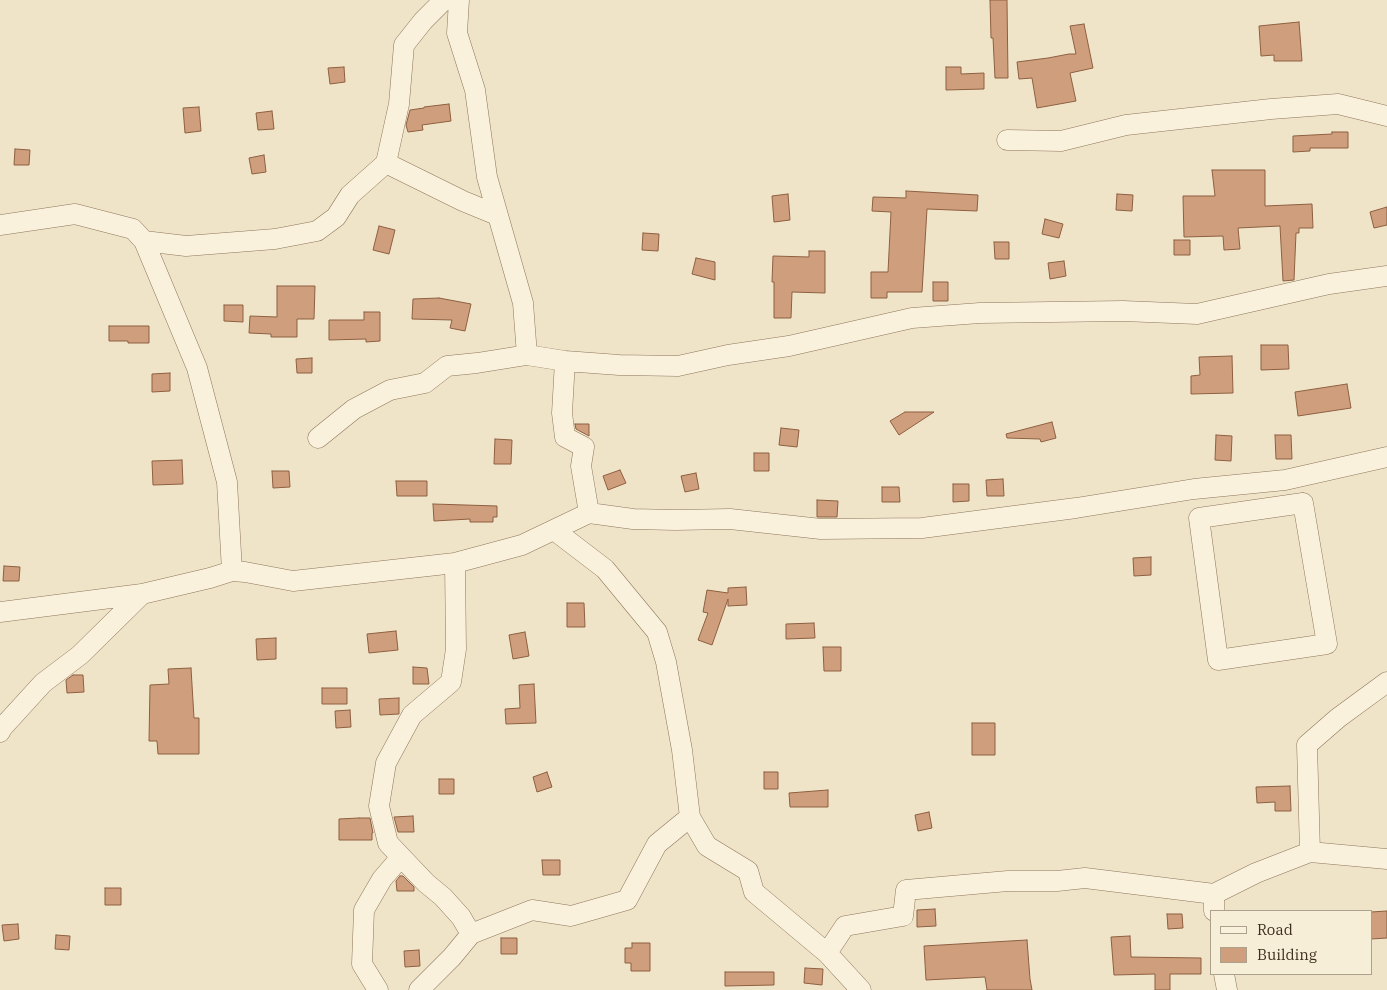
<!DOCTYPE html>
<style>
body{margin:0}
#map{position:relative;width:1387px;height:990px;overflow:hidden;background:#f0e4c8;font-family:"IBM Plex Serif",serif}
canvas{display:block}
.legend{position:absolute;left:1210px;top:910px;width:162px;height:65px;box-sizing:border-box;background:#f7eed8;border:1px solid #ada18e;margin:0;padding:6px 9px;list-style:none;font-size:15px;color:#3d2e20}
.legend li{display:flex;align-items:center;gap:10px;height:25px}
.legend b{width:25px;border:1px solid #ada18e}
</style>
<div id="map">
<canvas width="1387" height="990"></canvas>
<ul class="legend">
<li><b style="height:6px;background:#faf1dc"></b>Road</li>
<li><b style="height:14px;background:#cf9f7d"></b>Building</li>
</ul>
</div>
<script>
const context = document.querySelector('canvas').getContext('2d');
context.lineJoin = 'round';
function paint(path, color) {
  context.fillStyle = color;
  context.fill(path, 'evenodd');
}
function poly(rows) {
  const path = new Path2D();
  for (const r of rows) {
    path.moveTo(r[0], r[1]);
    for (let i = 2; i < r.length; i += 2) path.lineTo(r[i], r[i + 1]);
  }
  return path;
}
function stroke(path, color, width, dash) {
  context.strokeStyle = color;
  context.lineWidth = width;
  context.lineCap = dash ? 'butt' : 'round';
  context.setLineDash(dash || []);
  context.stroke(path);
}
const building = poly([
 [990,0,1007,0,1008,78,995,78,993,38,991,38,990,0],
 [1299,22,1302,61,1274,61,1274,55,1261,56,1259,26,1299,22],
 [1084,24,1093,68,1070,73,1076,101,1037,108,1032,78,1019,79,1017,62,1048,58,1069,54,1076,54,1070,26,1084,24],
 [344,67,345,82,330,84,328,68,344,67],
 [946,67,961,67,961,74,984,73,984,89,946,90,946,67],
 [449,104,451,121,422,125,423,130,408,132,406,125,410,110,424,108,424,107,449,104],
 [199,107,201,131,185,133,183,108,199,107],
 [272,111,274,129,258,130,256,113,272,111],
 [1332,132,1348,132,1348,148,1310,148,1310,151,1293,152,1293,136,1332,134,1332,132],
 [15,149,30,150,29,165,14,165,15,149],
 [264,155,266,172,252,174,249,158,264,155],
 [1212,170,1265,170,1265,206,1312,204,1313,228,1299,228,1299,233,1296,233,1294,280,1283,281,1280,226,1238,228,1240,249,1224,250,1223,236,1184,237,1183,196,1215,196,1212,170],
 [906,191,978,195,977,211,927,209,922,292,887,292,887,298,871,298,871,272,888,272,891,212,872,211,873,197,906,198,906,191],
 [788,194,790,220,774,222,772,196,788,194],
 [1117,194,1133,195,1132,211,1116,210,1117,194],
 [1387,207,1387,225,1374,228,1370,212,1387,207],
 [1045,219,1063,224,1059,238,1042,234,1045,219],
 [379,226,395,230,389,254,373,250,379,226],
 [643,233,659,234,658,251,642,250,643,233],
 [1174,240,1190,240,1190,255,1174,255,1174,240],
 [994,242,1009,242,1009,259,995,259,994,242],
 [809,251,825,251,825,293,792,292,791,318,774,318,774,282,772,282,773,256,809,257,809,251],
 [696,258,715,262,715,280,692,274,696,258],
 [1064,261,1066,276,1050,279,1048,263,1064,261],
 [933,282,948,282,948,301,933,301,933,282],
 [277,286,315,286,314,319,297,319,297,337,271,337,271,334,249,333,250,316,277,317,277,286],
 [439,298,471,304,465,331,450,328,452,320,412,319,413,299,439,298],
 [224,305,243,305,243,322,224,321,224,305],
 [364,312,380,312,380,341,366,342,366,339,329,340,329,320,364,320,364,312],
 [109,326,149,326,149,343,128,343,128,341,109,341,109,326],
 [1261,345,1288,345,1289,369,1261,370,1261,345],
 [1232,356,1233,393,1191,394,1191,376,1200,375,1199,357,1232,356],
 [312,358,312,373,297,373,296,359,312,358],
 [170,373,170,391,152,392,152,374,170,373],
 [1347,384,1351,408,1298,416,1295,392,1347,384],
 [905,412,934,412,899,435,890,421,905,412],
 [1052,422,1056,438,1041,442,1040,439,1007,438,1006,434,1052,422],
 [575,424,589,424,589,436,576,429,575,424],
 [781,428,799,430,797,447,779,445,781,428],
 [1216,435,1232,436,1231,461,1215,460,1216,435],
 [1275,435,1291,435,1292,459,1276,459,1275,435],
 [495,439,512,440,511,464,494,464,495,439],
 [754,453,769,453,769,471,754,471,754,453],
 [182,460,183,484,153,485,152,461,182,460],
 [620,470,626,483,608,490,603,476,620,470],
 [272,471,289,471,290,487,273,488,272,471],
 [696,473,699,489,685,492,681,476,696,473],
 [1003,479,1004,496,987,496,986,480,1003,479],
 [396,481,427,481,427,496,397,496,396,481],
 [953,484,969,484,969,501,953,502,953,484],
 [882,487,899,487,900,502,882,502,882,487],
 [817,500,838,501,837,517,817,517,817,500],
 [433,504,497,506,497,517,493,517,493,522,470,522,470,519,434,521,433,504],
 [1151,557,1151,575,1134,576,1133,558,1151,557],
 [4,566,20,567,19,581,3,581,4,566],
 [746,587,747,605,728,606,728,599,712,645,698,640,708,613,703,612,707,590,728,593,728,588,746,587],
 [567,603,584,603,585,627,567,627,567,603],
 [814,623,815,638,786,639,786,624,814,623],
 [396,631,398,650,369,653,367,634,396,631],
 [525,632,529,656,513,659,509,635,525,632],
 [276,638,276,659,257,660,256,639,276,638],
 [823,647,841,647,841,671,824,671,823,647],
 [413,667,427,668,429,684,413,684,413,667],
 [191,668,194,718,199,718,199,754,158,754,157,741,149,741,150,685,169,684,168,669,191,668],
 [73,675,83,675,84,692,67,693,66,680,73,675],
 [534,684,536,723,506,724,505,709,520,708,519,685,534,684],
 [322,688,347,688,347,704,322,704,322,688],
 [399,698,399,714,380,715,379,699,399,698],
 [350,710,351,727,336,728,335,711,350,710],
 [972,723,995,723,995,755,972,755,972,723],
 [547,772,552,787,537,792,533,777,547,772],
 [764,772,778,772,778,789,764,789,764,772],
 [439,779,454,779,454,794,439,794,439,779],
 [1290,786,1291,811,1275,811,1275,802,1257,803,1256,787,1290,786],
 [828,790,828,807,790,807,789,793,828,790],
 [929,812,932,828,918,831,915,815,929,812],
 [413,816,414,832,398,832,394,817,413,816],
 [359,818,370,818,373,833,372,833,372,840,339,840,339,819,359,818],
 [542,860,560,860,560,875,543,875,542,860],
 [400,876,403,876,414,887,414,891,397,891,396,881,400,876],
 [105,888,121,888,121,905,105,905,105,888],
 [935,909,936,926,917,927,917,910,935,909],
 [1387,911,1387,938,1371,939,1371,912,1387,911],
 [1167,914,1182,914,1183,928,1168,929,1167,914],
 [18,924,19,939,4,941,2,925,18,924],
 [56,935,70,936,69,950,55,949,56,935],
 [1130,936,1131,957,1201,958,1201,974,1170,974,1170,990,1155,990,1155,974,1114,975,1111,937,1130,936],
 [501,938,517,938,517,954,501,954,501,938],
 [1027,940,1030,979,1032,990,987,990,985,977,926,980,924,946,1027,940],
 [632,943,650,943,650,971,631,971,631,963,625,963,625,948,632,948,632,943],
 [419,950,420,966,405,967,404,951,419,950],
 [805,968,823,969,822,985,804,983,805,968],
 [725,972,774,972,774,985,725,986,725,972]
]);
paint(building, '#cf9f7d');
stroke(building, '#8d5f41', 1);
const minor = poly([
 [459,0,457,33,475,90,487,177,523,303,527,355],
 [1007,140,1061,141,1126,125,1271,109,1338,104,1387,116],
 [386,163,463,201,497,215],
 [0,225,75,214,133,229,144,241,186,246,275,239,317,231,336,217,350,195,386,163,399,104,404,45,423,21,444,0],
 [144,241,197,368,227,482,232,571],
 [565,361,562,413,565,437,584,447,581,466,589,513],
 [318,438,354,409,390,390,425,383,447,366,477,363,527,355,565,361,619,365,678,366,728,355,789,346,912,318,980,313,1123,311,1197,314,1329,284,1387,276],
 [1303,503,1327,644,1218,660,1199,518,1303,503],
 [455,563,456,649,451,682,412,715,386,763,379,806,388,843,426,883,443,897,461,917,471,934],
 [0,612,142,594,210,578,232,571,245,572,293,581,455,563,522,545,589,513,633,519,675,520,730,519,821,529,922,528,1076,508,1194,489,1285,480,1387,457],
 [0,732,2,728,43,683,80,655,142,594],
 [690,817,707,846,748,871,754,892,827,953,861,990],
 [1310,852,1307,745,1338,718,1387,682],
 [1214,911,1214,894],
 [827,953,845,926,903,916,906,890,1008,881,1057,881,1085,878,1214,894,1256,873,1310,852,1387,859],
 [1224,974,1227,990],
 [378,990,362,964,364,910,382,879,401,857],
 [419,990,452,957,471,934,532,910,571,916,627,900,657,844,690,817,682,750,666,662,657,632,605,569,554,530]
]);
stroke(minor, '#8d765c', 21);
stroke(minor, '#faf1dc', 20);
</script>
